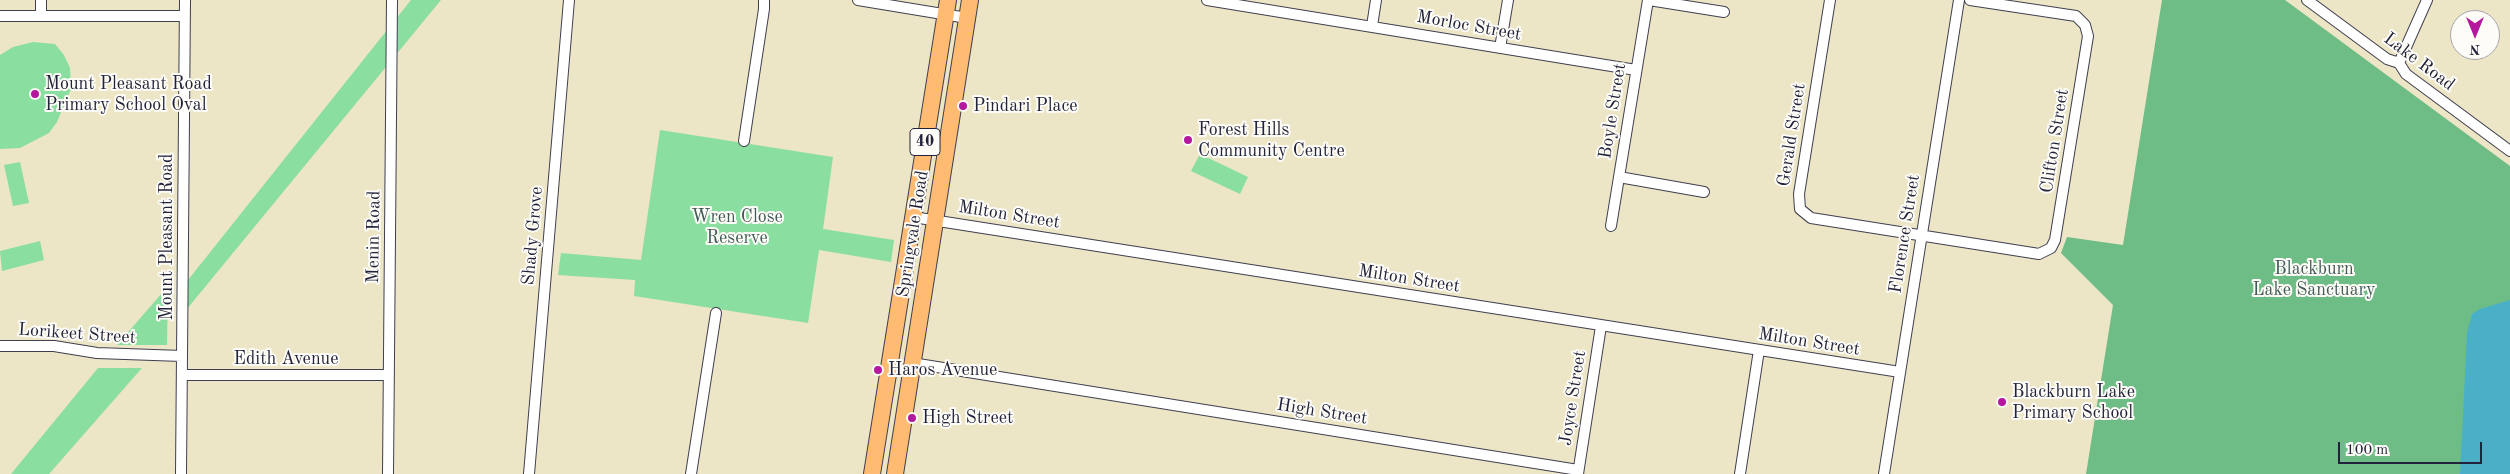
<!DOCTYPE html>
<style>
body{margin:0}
#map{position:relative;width:2510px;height:474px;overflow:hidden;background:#ece5c6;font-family:"Old Standard TT",serif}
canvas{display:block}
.north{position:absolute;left:2450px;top:10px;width:50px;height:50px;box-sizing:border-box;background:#fdfcf7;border:1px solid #a5a5ac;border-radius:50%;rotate:180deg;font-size:14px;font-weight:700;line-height:20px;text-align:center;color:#22223b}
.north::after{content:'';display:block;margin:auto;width:18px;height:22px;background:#b5179e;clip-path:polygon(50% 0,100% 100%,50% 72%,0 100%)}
.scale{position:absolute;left:2338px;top:442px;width:144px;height:22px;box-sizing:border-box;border:2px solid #22223b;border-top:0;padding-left:6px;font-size:15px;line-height:18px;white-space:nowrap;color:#22223b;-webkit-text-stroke:4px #fdfcf7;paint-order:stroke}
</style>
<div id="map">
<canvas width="2510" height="474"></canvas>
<div class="north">N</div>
<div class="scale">100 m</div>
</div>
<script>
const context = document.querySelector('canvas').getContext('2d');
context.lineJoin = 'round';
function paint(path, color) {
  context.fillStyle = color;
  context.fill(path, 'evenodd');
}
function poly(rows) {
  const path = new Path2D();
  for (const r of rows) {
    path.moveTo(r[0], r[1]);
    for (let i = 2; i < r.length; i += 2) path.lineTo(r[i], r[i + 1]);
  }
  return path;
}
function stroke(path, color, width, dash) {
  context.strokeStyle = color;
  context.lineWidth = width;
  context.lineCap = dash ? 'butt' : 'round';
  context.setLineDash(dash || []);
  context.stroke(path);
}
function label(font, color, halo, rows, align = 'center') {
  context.font = font + ' "Old Standard TT",serif';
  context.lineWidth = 4;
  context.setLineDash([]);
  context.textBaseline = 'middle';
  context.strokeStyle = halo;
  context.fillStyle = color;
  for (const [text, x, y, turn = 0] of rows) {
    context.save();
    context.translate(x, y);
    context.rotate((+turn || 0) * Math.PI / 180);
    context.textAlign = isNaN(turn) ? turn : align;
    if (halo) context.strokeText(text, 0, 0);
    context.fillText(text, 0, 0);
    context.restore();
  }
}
paint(poly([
 [411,0,441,0,182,315,188,280],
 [33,42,55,44,64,55,70,68,71,89,57,122,49,133,20,148,0,149,0,55,13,47],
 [660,130,833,157,823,229,894,240,891,262,819,250,808,323,634,296,635,280,558,275,561,253,641,260],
 [1200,154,1248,177,1240,194,1191,171],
 [20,162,29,203,13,206,4,165],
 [40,241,44,260,2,271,0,251],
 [168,286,167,345,117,345],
 [98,368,142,368,49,474,11,474]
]), '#8adea0');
paint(poly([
 [2162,0,2285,0,2510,166,2510,474,2086,474,2113,305,2061,253,2067,237,2123,245]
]), '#6fbd86');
paint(poly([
 [2510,300,2510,474,2460,474,2467,333,2472,314,2480,309]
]), '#49b0c8');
const minor = poly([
 [858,0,967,18],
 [1207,0,1636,70],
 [1649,0,1724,12],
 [1830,0,1799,194,1800,209,1811,218,2039,254,2051,248,2055,240,2088,36,2085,25,2076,16,1970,0],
 [2307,0,2387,59,2399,63,2406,74,2510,151],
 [41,15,41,0],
 [0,16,185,16],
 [1372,26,1376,0],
 [1500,48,1508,0],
 [2399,63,2427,0],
 [744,141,764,9,764,0],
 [1619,177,1704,192],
 [913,217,1900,372],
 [1611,226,1648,0],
 [0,346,54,346,97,353,182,356],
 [912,363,1578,470],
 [182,375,389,375],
 [181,474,185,0],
 [388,474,392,0],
 [529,474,569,0],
 [691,474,716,313],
 [1578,474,1601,326],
 [1740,474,1759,350],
 [1884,474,1959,0]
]);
const trunk = poly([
 [872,474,948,0],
 [895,474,970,0]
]);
stroke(minor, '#403f50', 12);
stroke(trunk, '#403f50', 18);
stroke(minor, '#fff', 10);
stroke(trunk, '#febb71', 16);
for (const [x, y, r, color] of [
 [35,94,5,"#b5179e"],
 [963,106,5,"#b5179e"],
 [1188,140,5,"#b5179e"],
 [878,370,5,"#b5179e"],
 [2002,402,5,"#b5179e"],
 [912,418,5,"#b5179e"]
]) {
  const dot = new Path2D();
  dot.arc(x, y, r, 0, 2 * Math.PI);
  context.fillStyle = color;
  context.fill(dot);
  stroke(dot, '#fdfcf7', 2);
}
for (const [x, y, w] of [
 [925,142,30]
]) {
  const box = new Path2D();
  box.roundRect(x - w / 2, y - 13.5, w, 27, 4);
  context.fillStyle = '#fdfcf7';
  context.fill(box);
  stroke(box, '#22223b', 1);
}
label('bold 16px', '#22223b', null, [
 ["40",925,142]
]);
label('18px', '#22223b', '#fdfcf7', [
 ["Morloc Street",1469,26,10],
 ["Lake Road",2419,62,37],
 ["Boyle Street",1613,111,-81],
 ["Gerald Street",1792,135,-81],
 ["Clifton Street",2055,141,-81],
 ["Milton Street",1009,215,9],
 ["Springvale Road",913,234,-81],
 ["Florence Street",1905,234,-81],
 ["Shady Grove",533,236,-85],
 ["Mount Pleasant Road",167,237,-90],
 ["Menin Road",374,237,-89],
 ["Milton Street",1409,279,9],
 ["Lorikeet Street",77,334,4],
 ["Milton Street",1809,342,9],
 ["Edith Avenue",286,359],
 ["Joyce Street",1573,398,-81],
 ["High Street",1322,412,9]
]);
label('18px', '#22223b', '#fdfcf7', [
 ["Mount Pleasant Road",45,84],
 ["Primary School Oval",45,105],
 ["Pindari Place",973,106],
 ["Forest Hills",1198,130],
 ["Community Centre",1198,151],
 ["Haros Avenue",888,370],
 ["Blackburn Lake",2012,392],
 ["Primary School",2012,413],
 ["High Street",922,418]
], 'left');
label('18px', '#415a59', '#fdfcf7', [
 ["Wren Close",737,217],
 ["Reserve",737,238],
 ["Blackburn",2314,269],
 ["Lake Sanctuary",2314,290]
]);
</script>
